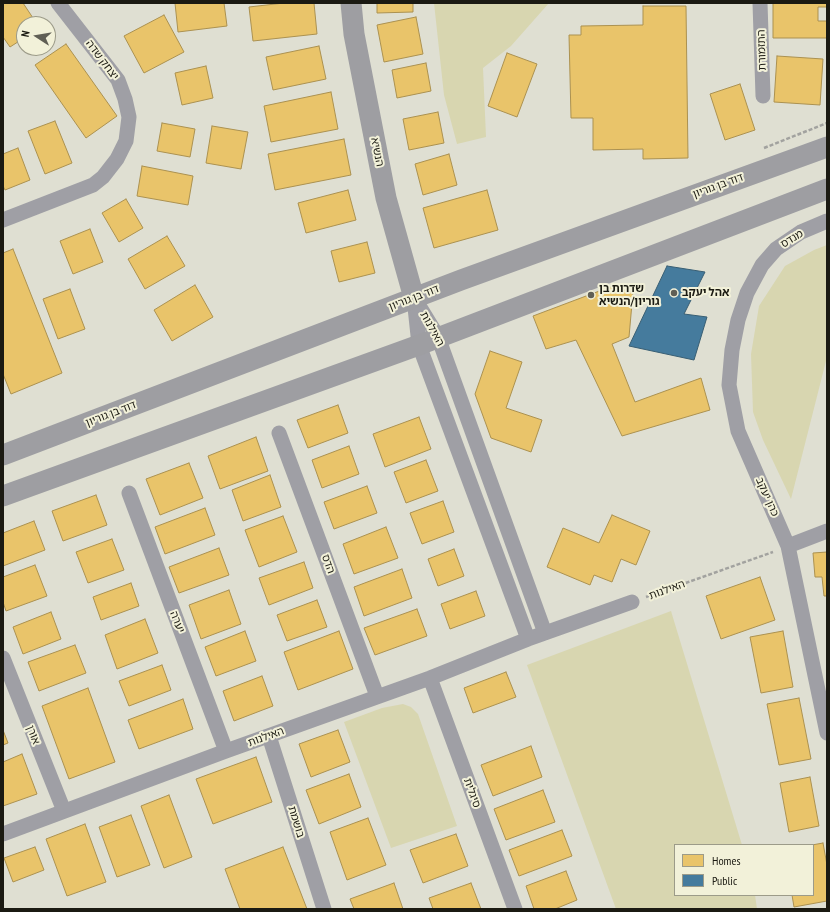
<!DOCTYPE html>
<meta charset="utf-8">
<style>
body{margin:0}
#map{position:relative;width:830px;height:912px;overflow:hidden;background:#dfdfd2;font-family:"PT Sans Narrow",sans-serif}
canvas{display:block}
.frame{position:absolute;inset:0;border:4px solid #1b1a12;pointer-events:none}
.legend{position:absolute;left:674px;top:844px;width:140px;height:52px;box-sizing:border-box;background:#f2f1d9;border:1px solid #9c9b89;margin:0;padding:5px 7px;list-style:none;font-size:12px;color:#1b1a12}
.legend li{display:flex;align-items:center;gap:8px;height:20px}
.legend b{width:20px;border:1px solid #9c9b89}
.north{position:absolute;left:16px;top:16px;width:40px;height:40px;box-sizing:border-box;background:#f2f1d9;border:1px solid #9c9b89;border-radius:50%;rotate:282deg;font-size:11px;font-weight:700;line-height:16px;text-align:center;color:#1b1a12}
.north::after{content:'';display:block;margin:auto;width:14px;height:18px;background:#605f55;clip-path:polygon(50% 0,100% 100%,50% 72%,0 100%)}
</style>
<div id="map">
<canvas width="830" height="912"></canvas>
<div class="frame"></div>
<ul class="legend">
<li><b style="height:11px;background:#e9c46a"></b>Homes</li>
<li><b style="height:11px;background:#457b9d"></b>Public</li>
</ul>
<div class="north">N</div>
</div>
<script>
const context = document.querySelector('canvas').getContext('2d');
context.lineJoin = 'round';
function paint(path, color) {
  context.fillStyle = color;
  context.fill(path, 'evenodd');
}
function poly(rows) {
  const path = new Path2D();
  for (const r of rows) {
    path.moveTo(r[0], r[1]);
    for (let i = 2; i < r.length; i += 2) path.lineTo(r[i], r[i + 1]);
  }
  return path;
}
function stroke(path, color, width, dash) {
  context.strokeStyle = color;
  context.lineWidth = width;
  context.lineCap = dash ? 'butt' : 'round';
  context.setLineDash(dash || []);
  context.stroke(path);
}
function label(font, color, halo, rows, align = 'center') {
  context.font = font + ' "PT Sans Narrow","Noto Sans Hebrew",sans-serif';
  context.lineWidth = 4;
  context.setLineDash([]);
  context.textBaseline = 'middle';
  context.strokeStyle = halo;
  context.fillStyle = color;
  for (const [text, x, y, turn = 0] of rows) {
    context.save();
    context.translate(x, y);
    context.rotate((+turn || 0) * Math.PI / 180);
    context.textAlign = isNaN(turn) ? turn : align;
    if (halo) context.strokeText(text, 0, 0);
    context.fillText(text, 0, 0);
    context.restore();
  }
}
paint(poly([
 [434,3,549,3,511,46,483,68,486,137,457,144,444,95],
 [827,245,827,357,791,499,763,440,753,412,751,354,759,306,785,266,814,250],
 [671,611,742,845,675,845,675,895,755,895,757,909,616,909,527,665],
 [403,704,411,707,418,714,457,826,391,848,344,722,382,708]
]), '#d8d6b0');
const homes = poly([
 [3,3,23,3,37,24,24,24,24,38,10,47,3,37,3,3],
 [175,3,224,3,227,26,178,32,175,3],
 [284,3,314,3,317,34,253,41,249,7,284,3],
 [377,3,413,3,413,12,377,13,377,3],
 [773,3,827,3,827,7,818,7,818,21,827,21,827,38,773,38,773,3],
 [643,6,686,6,688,158,643,159,643,149,593,150,593,118,571,118,569,35,581,35,581,26,643,25,643,6],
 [164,15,184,52,144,73,124,36,164,15],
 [416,17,423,54,384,62,377,25,416,17],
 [66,44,117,116,86,138,35,65,66,44],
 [319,46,326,79,273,90,266,57,319,46],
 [507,53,537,64,517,117,488,106,507,53],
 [777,56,823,59,820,105,774,102,777,56],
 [426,63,431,91,397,98,392,70,426,63],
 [206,66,213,98,182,105,175,73,206,66],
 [740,84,755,130,725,140,710,94,740,84],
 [331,92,338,129,271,142,264,106,331,92],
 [438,112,444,143,409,150,403,119,438,112],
 [55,121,72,163,45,174,28,131,55,121],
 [162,123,195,129,190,157,157,151,162,123],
 [212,126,248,132,241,169,206,163,212,126],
 [344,139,351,175,275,190,268,154,344,139],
 [18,148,30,180,5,190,3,186,3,154,18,148],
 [449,154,457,185,423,195,415,164,449,154],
 [142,166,193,176,188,205,137,196,142,166],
 [348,190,356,220,306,233,298,203,348,190],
 [487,190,498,230,434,248,423,208,487,190],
 [126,199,143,228,119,242,102,213,126,199],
 [90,229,103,262,73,274,60,241,90,229],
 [167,236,185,266,145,289,128,259,167,236],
 [367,242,375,273,339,282,331,251,367,242],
 [13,249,62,373,11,394,3,374,3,253,13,249],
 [195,285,213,317,172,341,154,310,195,285],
 [610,287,633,292,629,337,612,344,635,402,701,378,710,410,622,436,576,340,546,349,533,316,610,287],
 [70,289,85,329,58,339,43,299,70,289],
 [490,351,522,362,506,408,542,420,531,452,491,438,475,394,490,351],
 [338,405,348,433,308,448,297,420,338,405],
 [419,417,431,449,385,467,373,434,419,417],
 [256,437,268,471,220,489,208,456,256,437],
 [349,446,359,474,322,488,312,460,349,446],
 [426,460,438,491,406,503,394,472,426,460],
 [189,463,203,498,160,515,146,479,189,463],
 [270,475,281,507,243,521,232,490,270,475],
 [367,486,377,513,334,529,324,502,367,486],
 [96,495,107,525,63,541,52,511,96,495],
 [443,501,454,532,422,544,410,513,443,501],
 [205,508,215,535,165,554,155,527,205,508],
 [612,515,650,531,636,565,621,559,612,582,594,575,590,585,547,567,563,528,599,543,612,515],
 [283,516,297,552,259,567,245,530,283,516],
 [34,521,45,550,3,566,3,533,34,521],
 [386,527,398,558,354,574,343,544,386,527],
 [112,539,124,570,88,583,76,552,112,539],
 [219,548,229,575,179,593,169,567,219,548],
 [454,549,464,576,438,586,428,559,454,549],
 [827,552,827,596,824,596,822,577,815,577,813,553,827,552],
 [304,562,313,588,269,605,259,578,304,562],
 [35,565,47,596,6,611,3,602,3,577,35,565],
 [402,569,412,598,364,616,354,587,402,569],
 [760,577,775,620,721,639,706,596,760,577],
 [131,583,139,606,101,620,93,597,131,583],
 [229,590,241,624,201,639,189,605,229,590],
 [476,591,485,616,450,629,441,604,476,591],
 [317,600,327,627,287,641,277,615,317,600],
 [417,609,427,636,375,655,364,628,417,609],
 [51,612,61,639,23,654,13,627,51,612],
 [145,619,158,653,117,669,105,635,145,619],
 [245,631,256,661,216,676,205,647,245,631],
 [339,631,353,669,298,690,284,652,339,631],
 [783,631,793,687,761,693,750,637,783,631],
 [75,645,86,673,39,691,28,662,75,645],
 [162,665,171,690,129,706,119,681,162,665],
 [506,672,516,697,473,713,464,688,506,672],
 [262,676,273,706,234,721,223,691,262,676],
 [88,688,115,762,69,779,42,706,88,688],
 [799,698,811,759,779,765,767,704,799,698],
 [183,699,193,729,139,749,128,720,183,699],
 [3,730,8,743,3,745,3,730],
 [338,730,350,762,311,777,299,744,338,730],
 [531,746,542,777,493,796,481,765,531,746],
 [22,754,37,794,3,806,3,762,22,754],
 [256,757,272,802,213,824,196,779,256,757],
 [349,774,361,807,319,824,306,790,349,774],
 [810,777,819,826,789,832,780,783,810,777],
 [543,790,555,822,506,840,494,809,543,790],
 [169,795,192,857,164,868,141,806,169,795],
 [131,815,150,865,117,877,99,827,131,815],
 [368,818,386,865,347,880,330,832,368,818],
 [85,824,106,882,67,896,46,839,85,824],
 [562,830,572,856,519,876,509,850,562,830],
 [456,834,468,866,423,883,410,850,456,834],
 [823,843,827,865,827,901,794,907,792,895,813,895,813,845,812,845,823,843],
 [35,847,44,870,13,882,4,858,35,847],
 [283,847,307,909,240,909,225,869,283,847],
 [566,871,577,900,555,909,534,909,526,886,566,871],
 [394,883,403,909,354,909,350,899,394,883],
 [471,883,481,909,433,909,429,898,471,883]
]);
paint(homes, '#e9c46a');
stroke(homes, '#ab9150', 1);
const public = poly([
 [667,266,705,272,684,314,707,317,694,360,629,346,667,266]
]);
paint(public, '#457b9d');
stroke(public, '#385e73', 1);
stroke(poly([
 [764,148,827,123],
 [646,597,773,552]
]), '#a2a29f', 2.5, [4, 2]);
stroke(poly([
 [760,3,763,96],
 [3,220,93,185,103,177,117,159,126,141,129,117,125,99,118,80,58,3],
 [827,221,801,232,776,249,762,265,747,293,738,320,732,350,729,385,738,431,788,546,827,733],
 [414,298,419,345,528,639],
 [416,301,438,337,545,633],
 [279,433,377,696],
 [129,493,226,751],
 [788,546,827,531],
 [3,658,64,811],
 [430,678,515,909],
 [269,736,324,909],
 [3,834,226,751,430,678,528,639,632,602]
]), '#9f9fa5', 15);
stroke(poly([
 [351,3,354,34,386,198,414,298],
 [3,455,461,280,827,147],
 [3,496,419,345,827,189]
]), '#9e9ea2', 21);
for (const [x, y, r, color] of [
 [674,293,4,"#605f55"],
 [591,295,4,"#605f55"]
]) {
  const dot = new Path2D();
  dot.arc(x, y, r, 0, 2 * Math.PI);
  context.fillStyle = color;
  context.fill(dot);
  stroke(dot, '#f2f1d9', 1.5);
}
label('11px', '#1b1a12', '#f2f1d9', [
 ["התזמורת",762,50,-92],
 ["יצחק שדה",102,60,53],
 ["הנשיא",377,152,79],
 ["דוד בן גוריון",718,186,-20],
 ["מנדס",792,239,-32],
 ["דוד בן גוריון",414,298,-21],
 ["האילנות",432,329,61],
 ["דוד בן גוריון",111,414,-21],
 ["כהן יעקב",767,497,66],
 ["הדס",328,564,70],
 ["האילנות",667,590,-20],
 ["יערה",177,622,69],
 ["אורן",33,735,68],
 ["האילנות",266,737,-20],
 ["סיגלית",472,793,70],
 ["בושמת",296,822,73]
]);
label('bold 11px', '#1b1a12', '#f2f1d9', [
 ["שדרות בן",599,289],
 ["גוריון/הנשיא",599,302],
 ["אהל יעקב",682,293]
], 'left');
</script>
